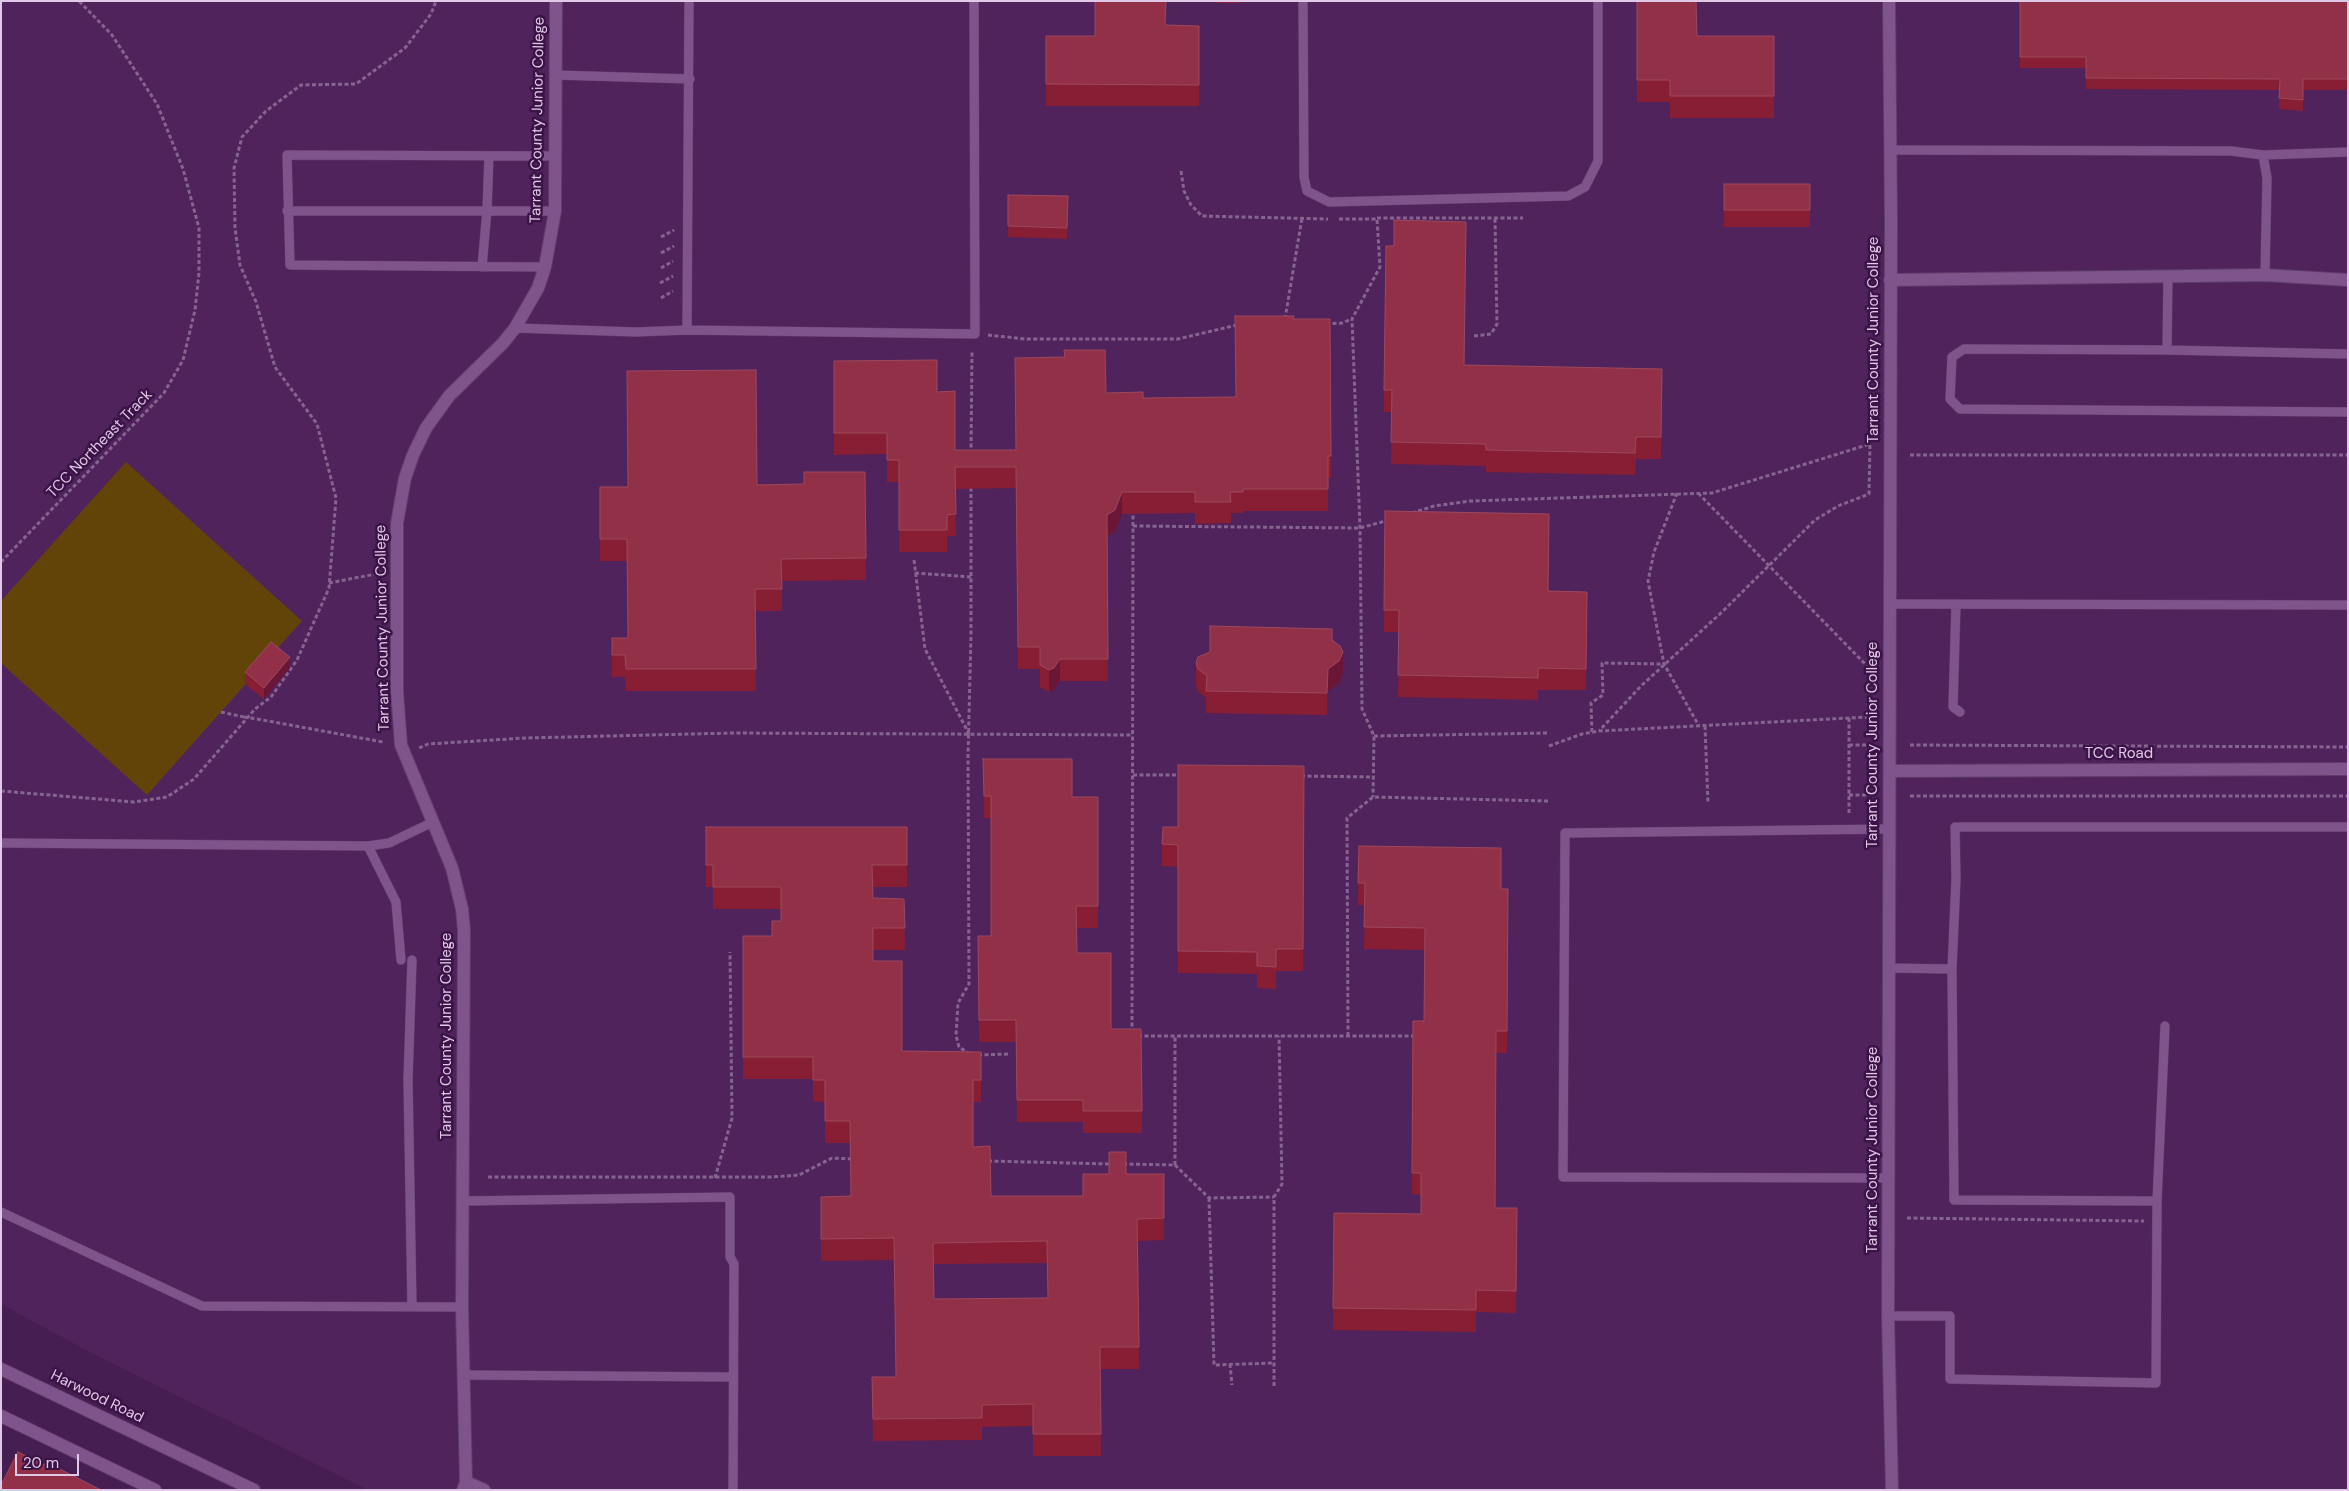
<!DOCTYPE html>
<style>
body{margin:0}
#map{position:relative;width:2349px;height:1491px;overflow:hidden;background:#461e51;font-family:"DM Sans",sans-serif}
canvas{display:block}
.frame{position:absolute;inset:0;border:2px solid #e0c8e7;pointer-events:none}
.scale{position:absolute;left:15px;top:1454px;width:64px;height:22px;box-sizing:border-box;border:2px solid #e0c8e7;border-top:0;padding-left:6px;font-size:15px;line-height:18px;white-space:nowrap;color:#e0c8e7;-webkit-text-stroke:4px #3b1346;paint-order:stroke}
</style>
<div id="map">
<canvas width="2349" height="1491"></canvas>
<div class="frame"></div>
<div class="scale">20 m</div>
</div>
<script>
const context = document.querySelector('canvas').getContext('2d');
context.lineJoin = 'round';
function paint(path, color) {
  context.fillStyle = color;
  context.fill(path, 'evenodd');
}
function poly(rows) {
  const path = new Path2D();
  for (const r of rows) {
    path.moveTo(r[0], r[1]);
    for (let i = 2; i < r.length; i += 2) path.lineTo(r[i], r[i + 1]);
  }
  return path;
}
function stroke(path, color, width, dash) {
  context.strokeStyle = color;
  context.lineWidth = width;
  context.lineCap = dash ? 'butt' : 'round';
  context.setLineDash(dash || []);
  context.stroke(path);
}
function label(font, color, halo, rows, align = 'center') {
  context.font = font + ' "DM Sans",sans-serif';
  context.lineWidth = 5;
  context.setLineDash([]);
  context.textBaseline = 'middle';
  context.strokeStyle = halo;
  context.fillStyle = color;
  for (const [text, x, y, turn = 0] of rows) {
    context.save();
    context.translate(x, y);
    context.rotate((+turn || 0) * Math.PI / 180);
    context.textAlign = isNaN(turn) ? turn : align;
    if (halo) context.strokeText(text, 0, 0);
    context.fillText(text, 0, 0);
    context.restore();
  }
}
paint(poly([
 [1,1,2348,1,2348,1490,368,1490,97,1356,1,1304]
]), '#50235d');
paint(poly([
 [126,462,302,621,147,795,1,663,1,601]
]), '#624409');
const service = poly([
 [1303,1,1304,177,1307,191,1329,202,1568,196,1585,187,1598,161,1598,1],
 [556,75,690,79],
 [1890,150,2231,151,2263,155,2267,178,2265,275],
 [2263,155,2348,152],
 [287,211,555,211],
 [482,267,487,210,489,156],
 [545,267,290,265,287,155,556,156],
 [2168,276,2167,350,1964,349,1952,357,1950,399,1960,409,2348,412],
 [515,328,636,332,687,330,975,334,974,1],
 [687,330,689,1],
 [2167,350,2348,354],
 [1890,604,2348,605],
 [1956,604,1953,707,1960,712],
 [1,843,368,846,389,843,433,822],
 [368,846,396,902,401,960],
 [1889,968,1952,969],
 [1889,1178,1563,1177,1565,833,1889,829],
 [463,1201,730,1197,730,1257,734,1264,733,1490],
 [2157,1201,1954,1200,1952,969,1956,879,1955,827,2348,827],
 [1,1212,202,1306,462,1307],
 [412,1307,408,1080,412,960],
 [1888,1316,1950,1316,1950,1379,2156,1383,2157,1201,2165,1026],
 [462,1375,733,1377]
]);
const minor = poly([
 [1889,1,1891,222,1888,1316,1892,1490],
 [1890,280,2265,275,2348,280],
 [1890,771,2348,769],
 [466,1482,484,1490],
 [463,1490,466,1482,462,1307,464,930,462,909,452,868,401,745,397,691,397,523,405,478,413,455,426,428,449,396,503,343,515,328,538,288,545,267,555,211,556,1]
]);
const secondary = poly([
 [1,1369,254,1490],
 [1,1416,155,1490]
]);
stroke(service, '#613d6b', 10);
stroke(minor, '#613d6b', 14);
stroke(secondary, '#613d6b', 14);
stroke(poly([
 [1181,171,1184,191,1191,205,1202,216,1328,219],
 [1377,218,1523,218],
 [1339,219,1377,219,1380,267,1352,319,1360,528,1362,709,1374,736,1373,797],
 [661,237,674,230],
 [661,253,674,246],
 [661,268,673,261],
 [660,283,673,276],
 [661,298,673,291],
 [1285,319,1302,218],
 [1326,324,1342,323,1352,319],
 [988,335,1025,339,1178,339,1237,325],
 [1474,336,1491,334,1497,324,1495,219],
 [971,454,972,352],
 [1910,455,2348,455],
 [1677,493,1654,552,1648,581,1664,664,1699,726],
 [1412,513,1434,506,1470,501,1712,493,1870,444,1869,494,1838,506,1815,520,1722,612,1641,686,1599,731],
 [1133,526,1360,528,1389,520],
 [914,560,925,649,969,734],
 [1,562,164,393,183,360,195,310,199,273,199,228,183,169,157,104,112,35,79,1],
 [915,573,972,577],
 [329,583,381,573],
 [221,712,244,717],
 [1849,718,1849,815],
 [257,719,383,742],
 [1705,726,1708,804],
 [1592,732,1591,703,1603,695,1602,663,1663,664],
 [1374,736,1549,733],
 [1849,745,1872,745],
 [1910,745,2348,747],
 [1549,746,1582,734,1599,731,1868,717,1869,668,1698,493],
 [419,748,428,744,525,738,734,733,1133,735],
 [1133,775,1183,775],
 [1301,776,1373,777],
 [1,791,134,802,167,797,194,779,255,709,271,697,297,660,329,588,336,498,317,424,275,367,256,302,240,265,235,228,234,168,242,137,266,111,301,85,356,84,405,48,431,14,436,1],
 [1849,795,1869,795],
 [1910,796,2348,796],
 [1132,1033,1133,514],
 [1138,1036,1415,1036],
 [1348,1036,1347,818,1373,797,1549,801],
 [970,1054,959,1047,956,1035,958,1003,969,984,968,755,971,635,971,486],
 [978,1055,1009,1054],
 [988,1161,1111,1164],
 [1123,1164,1175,1165,1175,1036],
 [1175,1165,1209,1198,1274,1197],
 [488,1177,772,1177,799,1175,832,1158,854,1159],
 [715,1178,732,1118,730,952],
 [1209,1198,1214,1365,1274,1363],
 [1907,1218,2144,1221],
 [1230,1364,1232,1385],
 [1274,1386,1274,1197,1282,1184,1279,1036]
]), '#86648f', 3, [4, 2.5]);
stroke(service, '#7f548c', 9);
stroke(minor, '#7f548c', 12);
stroke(secondary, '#7f548c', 12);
stroke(poly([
 [244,717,257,719]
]), '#86648f', 3, [4, 2.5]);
paint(poly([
 [1218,1,1241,1,1241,3,1218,3],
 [1637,1,1697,36,1774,36,1774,118,1670,118,1670,102,1637,102],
 [2020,1,2348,1,2348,90,2303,90,2303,111,2279,109,2279,90,2086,89,2086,68,2020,68],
 [1166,25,1199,26,1199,106,1046,106,1046,36,1095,36],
 [1724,184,1810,184,1810,227,1724,227],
 [1008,195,1068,196,1067,239,1008,237],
 [1394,246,1464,365,1662,369,1661,459,1636,459,1635,475,1486,472,1486,466,1391,464,1392,412,1384,412,1384,390],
 [1294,319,1330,319,1331,478,1328,478,1328,511,1243,511,1243,513,1231,513,1231,523,1195,524,1195,513,1122,514,1115,532,1107,536,1108,681,1060,681,1054,690,1049,692,1040,687,1040,669,1018,669,1016,488,955,489,956,536,947,536,947,552,899,552,899,482,887,482,887,454,834,455,834,361,937,392,955,450,1015,450,1106,393,1143,398,1235,397],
 [865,472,866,580,782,581,782,611,755,611,756,691,626,691,625,677,612,677,612,638,628,638,627,561,600,561,600,487,804,484],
 [1385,511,1548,591,1587,592,1586,690,1538,690,1538,700,1398,697,1399,632,1384,632],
 [1332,640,1343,674,1339,683,1328,691,1327,715,1206,713,1206,698,1198,691,1196,685,1196,663],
 [290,668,264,699,245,684,245,672],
 [983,759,1072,797,1098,797,1098,928,1076,928,1077,953,1111,1029,1141,1029,1142,1133,1083,1133,1083,1122,1017,1122,1016,1042,979,1042,978,936,991,936,991,818,984,818],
 [1304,766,1303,971,1276,971,1276,989,1257,988,1257,974,1178,973,1178,867,1162,866,1162,844,1178,827],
 [706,827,907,827,907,887,873,887,873,898,904,899,905,950,873,950,873,961,902,1051,981,1052,981,1102,973,1102,973,1147,991,1196,1083,1196,1109,1174,1109,1152,1126,1174,1164,1174,1164,1240,1138,1241,1139,1369,1100,1369,1101,1456,1033,1456,1033,1426,982,1427,982,1440,873,1441,872,1377,896,1377,894,1260,821,1261,821,1197,851,1196,850,1143,825,1143,825,1102,813,1101,813,1079,743,1079,743,936,772,936,781,921,781,909,713,909,713,887,706,887],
 [1047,1263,1048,1298,934,1299,934,1264],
 [1359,846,1501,889,1508,889,1507,1053,1496,1053,1495,1208,1517,1208,1516,1313,1476,1312,1476,1332,1333,1330,1334,1213,1421,1214,1421,1195,1412,1194,1413,1021,1424,1021,1425,950,1364,949,1365,905,1358,905]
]), '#881e33');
paint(poly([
 [1122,492,1122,514,1115,532,1107,536,1107,515],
 [1343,652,1343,674,1339,683,1328,691,1327,715,1328,669],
 [290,657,290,668,264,699,264,688],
 [1060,659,1060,681,1054,690,1049,692,1049,670]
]), '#691637');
const building = poly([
 [1095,1,1166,1,1165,25,1199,26,1199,85,1046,84,1046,36,1095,36,1095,1],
 [1637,1,1696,1,1697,36,1774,36,1774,96,1670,96,1670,80,1637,80,1637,1],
 [2020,1,2348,1,2348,79,2303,79,2303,100,2279,98,2280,79,2086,78,2086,57,2020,57,2020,1],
 [1724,184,1810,184,1810,210,1724,210,1724,184],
 [1008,195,1068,196,1067,228,1008,226,1008,195],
 [1394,220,1466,222,1464,365,1662,369,1661,437,1636,437,1635,453,1486,450,1486,444,1391,442,1392,390,1384,390,1386,246,1394,246,1394,220],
 [1235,316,1294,316,1293,319,1330,319,1331,456,1328,456,1328,489,1243,489,1243,492,1230,492,1231,502,1195,502,1195,492,1122,492,1115,510,1107,515,1108,659,1060,659,1054,668,1049,670,1040,665,1040,647,1018,647,1016,467,955,467,956,514,947,515,947,530,899,530,899,460,887,460,887,433,834,433,834,361,937,360,937,392,955,391,955,450,1016,450,1015,358,1065,357,1064,350,1105,350,1106,393,1143,392,1143,398,1236,397,1235,316],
 [756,370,757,485,804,484,804,472,865,472,866,558,781,559,782,589,755,589,756,669,626,669,625,655,612,655,612,638,628,638,627,539,600,539,600,487,628,487,627,371,756,370],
 [1385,511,1549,514,1548,591,1587,592,1586,669,1538,668,1538,678,1398,675,1399,610,1384,610,1385,511],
 [1210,626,1332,629,1332,640,1340,646,1343,652,1339,661,1328,669,1327,693,1206,691,1207,676,1198,669,1196,663,1198,657,1210,652,1210,626],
 [271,642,290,657,264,688,245,672,271,642],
 [983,759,1072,759,1072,797,1098,797,1098,906,1076,906,1077,953,1111,953,1111,1029,1141,1029,1142,1111,1083,1111,1083,1100,1017,1100,1016,1020,979,1020,978,936,991,936,991,796,984,796,983,759],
 [1178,765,1304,766,1303,949,1276,949,1276,967,1257,966,1257,952,1178,951,1178,845,1162,844,1163,827,1178,827,1178,765],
 [706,827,907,827,907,865,872,865,873,898,904,899,905,928,873,928,873,961,902,961,902,1051,981,1052,981,1080,973,1080,973,1147,990,1146,991,1196,1083,1196,1083,1174,1109,1174,1109,1152,1126,1152,1126,1174,1164,1174,1164,1218,1137,1219,1139,1347,1100,1347,1101,1434,1033,1434,1033,1404,982,1405,982,1418,873,1419,872,1377,896,1377,894,1238,821,1239,821,1197,851,1196,850,1121,825,1121,825,1080,813,1080,813,1057,743,1057,743,936,772,936,772,921,781,921,781,887,713,887,713,865,706,865,706,827],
 [1047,1241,1048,1298,934,1299,933,1243,1047,1241],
 [1359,846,1501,848,1501,889,1508,889,1507,1031,1496,1031,1495,1208,1517,1208,1516,1291,1476,1290,1476,1310,1333,1308,1334,1213,1421,1214,1421,1173,1412,1173,1413,1021,1424,1021,1425,928,1364,927,1365,883,1358,883,1359,846],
 [18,1452,44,1465,46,1462,101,1490,1,1490,1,1485,18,1452]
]);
paint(building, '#913046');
stroke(building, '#9e485f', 1);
label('15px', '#e0c8e7', '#3b1346', [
 ["Tarrant County Junior College",538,120,-89],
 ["Tarrant County Junior College",1874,340,-90],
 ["TCC Northeast Track",100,444,-46],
 ["Tarrant County Junior College",383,628,-91],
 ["Tarrant County Junior College",1873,745,-90],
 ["TCC Road",2119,754],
 ["Tarrant County Junior College",447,1036,-90],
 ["Tarrant County Junior College",1873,1150,-90],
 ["Harwood Road",97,1397,26]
]);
</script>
